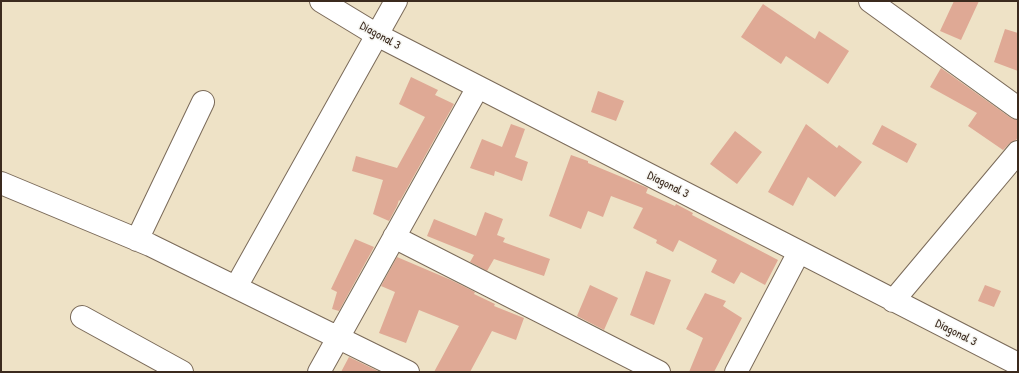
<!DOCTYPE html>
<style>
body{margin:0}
#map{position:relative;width:1019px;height:373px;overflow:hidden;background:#eee2c6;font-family:"Patrick Hand",sans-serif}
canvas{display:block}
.frame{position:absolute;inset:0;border:2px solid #3b2a1e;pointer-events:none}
</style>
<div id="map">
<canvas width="1019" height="373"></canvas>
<div class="frame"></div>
</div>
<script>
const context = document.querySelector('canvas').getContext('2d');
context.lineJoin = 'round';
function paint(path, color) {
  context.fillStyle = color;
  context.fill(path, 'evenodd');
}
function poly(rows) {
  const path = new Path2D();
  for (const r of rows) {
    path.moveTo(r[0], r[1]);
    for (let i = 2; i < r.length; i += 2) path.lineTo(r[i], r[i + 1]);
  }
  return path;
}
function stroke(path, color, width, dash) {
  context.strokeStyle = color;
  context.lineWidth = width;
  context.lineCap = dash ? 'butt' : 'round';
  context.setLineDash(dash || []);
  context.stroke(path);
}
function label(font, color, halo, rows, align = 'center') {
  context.font = font + ' "Patrick Hand",sans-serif';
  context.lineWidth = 3;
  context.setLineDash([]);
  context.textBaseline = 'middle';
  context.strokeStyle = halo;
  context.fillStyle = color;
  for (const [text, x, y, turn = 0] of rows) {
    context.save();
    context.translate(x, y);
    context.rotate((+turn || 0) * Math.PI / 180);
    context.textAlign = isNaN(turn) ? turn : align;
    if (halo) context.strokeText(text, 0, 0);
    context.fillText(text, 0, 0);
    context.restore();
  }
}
paint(poly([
 [954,1,979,1,961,40,940,31],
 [763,4,815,39,819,31,849,51,828,84,786,56,781,64,741,37],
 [1005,29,1018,33,1018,71,994,62],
 [941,68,1011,118,1018,120,1018,137,1016,140,1009,144,1003,150,968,126,977,113,930,87],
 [411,77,438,90,435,95,454,104,400,201,399,200,397,206,389,221,373,214,383,180,352,171,356,156,397,168,425,117,399,104],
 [598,91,624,101,616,121,591,112],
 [511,124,525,129,515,157,528,162,522,181,495,171,494,176,470,168,482,139,502,147],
 [806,124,837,148,839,145,862,162,835,197,808,177,793,206,768,192],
 [882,125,917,144,907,163,872,144],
 [735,131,762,152,737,184,710,164],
 [571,155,588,161,588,163,648,188,646,193,675,206,676,204,693,213,692,215,778,260,765,285,741,272,734,284,711,272,717,260,679,240,673,252,656,243,657,240,633,228,643,208,611,196,603,217,588,211,581,229,549,216],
 [485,212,503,219,497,235,505,238,503,242,550,259,544,276,494,259,487,271,470,262,474,255,427,236,434,219,476,236],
 [355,239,374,247,339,311,332,309,337,292,331,289],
 [397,257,451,280,475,292,474,294,495,304,494,306,524,318,516,340,492,331,470,372,434,372,459,326,419,310,406,343,379,333,395,292,381,286],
 [646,271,671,280,654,325,630,315],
 [590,285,618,298,604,330,577,316],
 [985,285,1001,291,994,307,978,301],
 [705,293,726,301,723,306,742,318,714,372,689,372,703,338,686,329],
 [349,357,380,372,341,372]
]), '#dfa995');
const minor = poly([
 [321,1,377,35,1018,364],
 [870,1,1018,108],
 [1,183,150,245,408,372],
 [394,237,659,372],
 [137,240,203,102],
 [236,287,396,1],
 [893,301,1018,152],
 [82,317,182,372],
 [319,372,478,87],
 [736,372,799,252]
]);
stroke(minor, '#7a6a59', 24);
stroke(minor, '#fff', 22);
label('12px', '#3b2a1e', '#f6f6f2', [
 ["Diagonal 3",380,36,29],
 ["Diagonal 3",668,185,27],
 ["Diagonal 3",956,333,27]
]);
</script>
